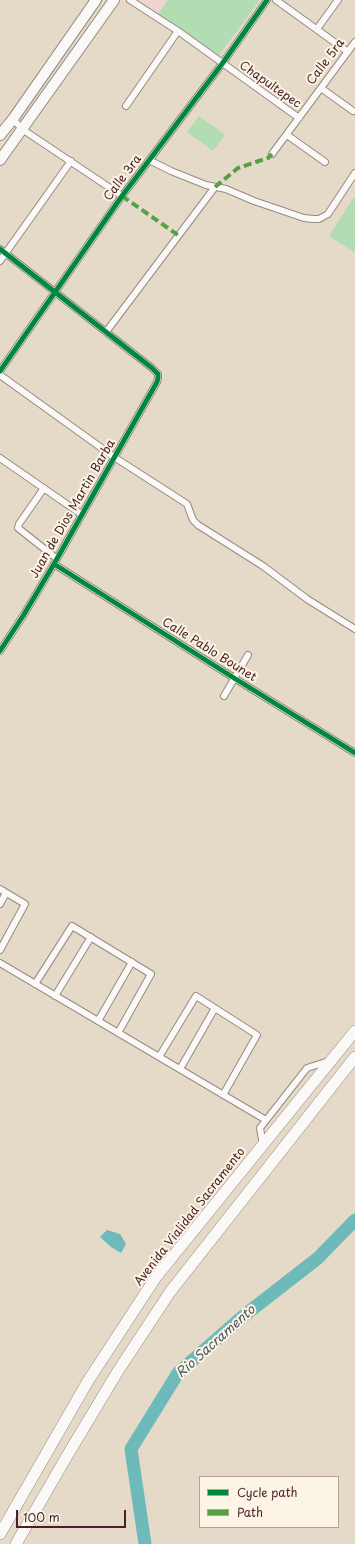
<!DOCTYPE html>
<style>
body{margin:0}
#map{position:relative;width:355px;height:1544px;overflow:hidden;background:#e5dac8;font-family:"Playpen Sans",sans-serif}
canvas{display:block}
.legend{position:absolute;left:199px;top:1476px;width:140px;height:52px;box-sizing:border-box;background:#fcf5e5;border:1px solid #b59f9b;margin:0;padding:5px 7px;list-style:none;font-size:12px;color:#4a1f2b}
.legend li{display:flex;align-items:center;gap:8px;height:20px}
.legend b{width:20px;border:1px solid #b59f9b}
.scale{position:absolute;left:16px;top:1510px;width:110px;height:18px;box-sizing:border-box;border:2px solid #4a1f2b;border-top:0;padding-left:5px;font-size:12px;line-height:14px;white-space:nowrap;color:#4a1f2b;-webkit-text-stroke:3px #fcf5e5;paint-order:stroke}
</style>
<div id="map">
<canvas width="355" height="1544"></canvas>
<ul class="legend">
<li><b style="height:5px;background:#00873e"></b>Cycle path</li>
<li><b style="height:5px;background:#56a243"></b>Path</li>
</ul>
<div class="scale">100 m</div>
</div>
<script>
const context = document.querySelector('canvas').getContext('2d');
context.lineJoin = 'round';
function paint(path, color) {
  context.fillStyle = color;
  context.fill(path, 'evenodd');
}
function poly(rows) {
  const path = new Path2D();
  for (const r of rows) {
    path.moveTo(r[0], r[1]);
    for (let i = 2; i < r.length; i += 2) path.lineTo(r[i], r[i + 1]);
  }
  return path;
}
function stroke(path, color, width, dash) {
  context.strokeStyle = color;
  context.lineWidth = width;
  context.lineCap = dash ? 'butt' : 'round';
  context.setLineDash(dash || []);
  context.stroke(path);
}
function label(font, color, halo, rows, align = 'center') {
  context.font = font + ' "Playpen Sans",sans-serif';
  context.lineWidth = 4;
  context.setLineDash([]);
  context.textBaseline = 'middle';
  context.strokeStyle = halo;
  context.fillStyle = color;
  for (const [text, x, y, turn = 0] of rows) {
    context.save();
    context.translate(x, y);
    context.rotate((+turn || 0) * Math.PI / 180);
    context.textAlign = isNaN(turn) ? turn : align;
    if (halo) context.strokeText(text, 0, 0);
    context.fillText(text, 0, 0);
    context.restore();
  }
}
paint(poly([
 [139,0,168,0,158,14]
]), '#efd4cf');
paint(poly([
 [168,0,260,0,217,58,158,14],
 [199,116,225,135,213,151,187,132],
 [354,197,355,197,355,253,329,236]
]), '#b2dcb1');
paint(poly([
 [107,1230,120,1234,126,1244,121,1253,111,1247,100,1237]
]), '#6ebabb');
stroke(poly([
 [145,1544,131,1449,178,1373,241,1318,318,1258,355,1220]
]), '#6ebabb', 13);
const street = poly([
 [130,0,178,31,299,118],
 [276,0,348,52],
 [317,29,338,0],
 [321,88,353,111],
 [126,106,178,31],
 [13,119,22,129,122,196],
 [287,135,325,162],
 [272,154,355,42],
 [149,160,171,171,206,185,226,189,254,201,304,218,313,219,319,219,328,214,355,173],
 [0,249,152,368,158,374,158,378,157,382,54,564,23,616,0,651],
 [0,261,71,161],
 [106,332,215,187],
 [0,371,122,196,222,64,267,0],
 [0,375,114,457,187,504,193,520,198,525,263,566,307,599,355,629],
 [0,458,81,514],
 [44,488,19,524,18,528,56,558],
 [54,564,234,678,355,753],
 [224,696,248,655],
 [0,889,25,904,0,950],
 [0,904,6,893],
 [0,963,266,1120],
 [35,984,72,926,151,974,118,1033],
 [55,996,91,937],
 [98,1021,132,962],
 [159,1057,196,996,257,1035,223,1095],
 [180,1069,215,1008],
 [263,1145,260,1128,307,1068,329,1061]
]);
const primary = poly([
 [0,135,13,119,96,0],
 [0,160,114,0]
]);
const highway = poly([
 [0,1534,88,1381,156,1277,355,1031],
 [16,1544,67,1456,118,1371,170,1292,355,1057]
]);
stroke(street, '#968a83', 8);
stroke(primary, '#968a83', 12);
stroke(highway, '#968a83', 12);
stroke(street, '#fbf9f7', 6);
stroke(primary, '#fbf9f7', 10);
stroke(highway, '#fbf9f7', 11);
stroke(poly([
 [215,187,238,168,268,158,272,154],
 [122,196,178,235]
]), '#56a243', 4, [8, 4]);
stroke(poly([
 [0,249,152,368,158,374,158,378,157,382,54,564,23,616,0,651],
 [0,371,122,196,222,64,267,0],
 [54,564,234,678,355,753]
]), '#00873e', 5);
label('12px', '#4a1f2b', '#fcf5e5', [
 ["Calle 5ra",326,62,-53],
 ["Chapultepec",270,85,35],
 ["Calle 3ra",123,178,-53],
 ["Juan de Dios Martin Barba",73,509,-60],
 ["Calle Pablo Bounet",209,650,32],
 ["Avenida Vialidad Sacramento",190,1217,-52]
]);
label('italic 13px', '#445763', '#fcf5e5', [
 ["Rio Sacramento",216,1342,-42]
]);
</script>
